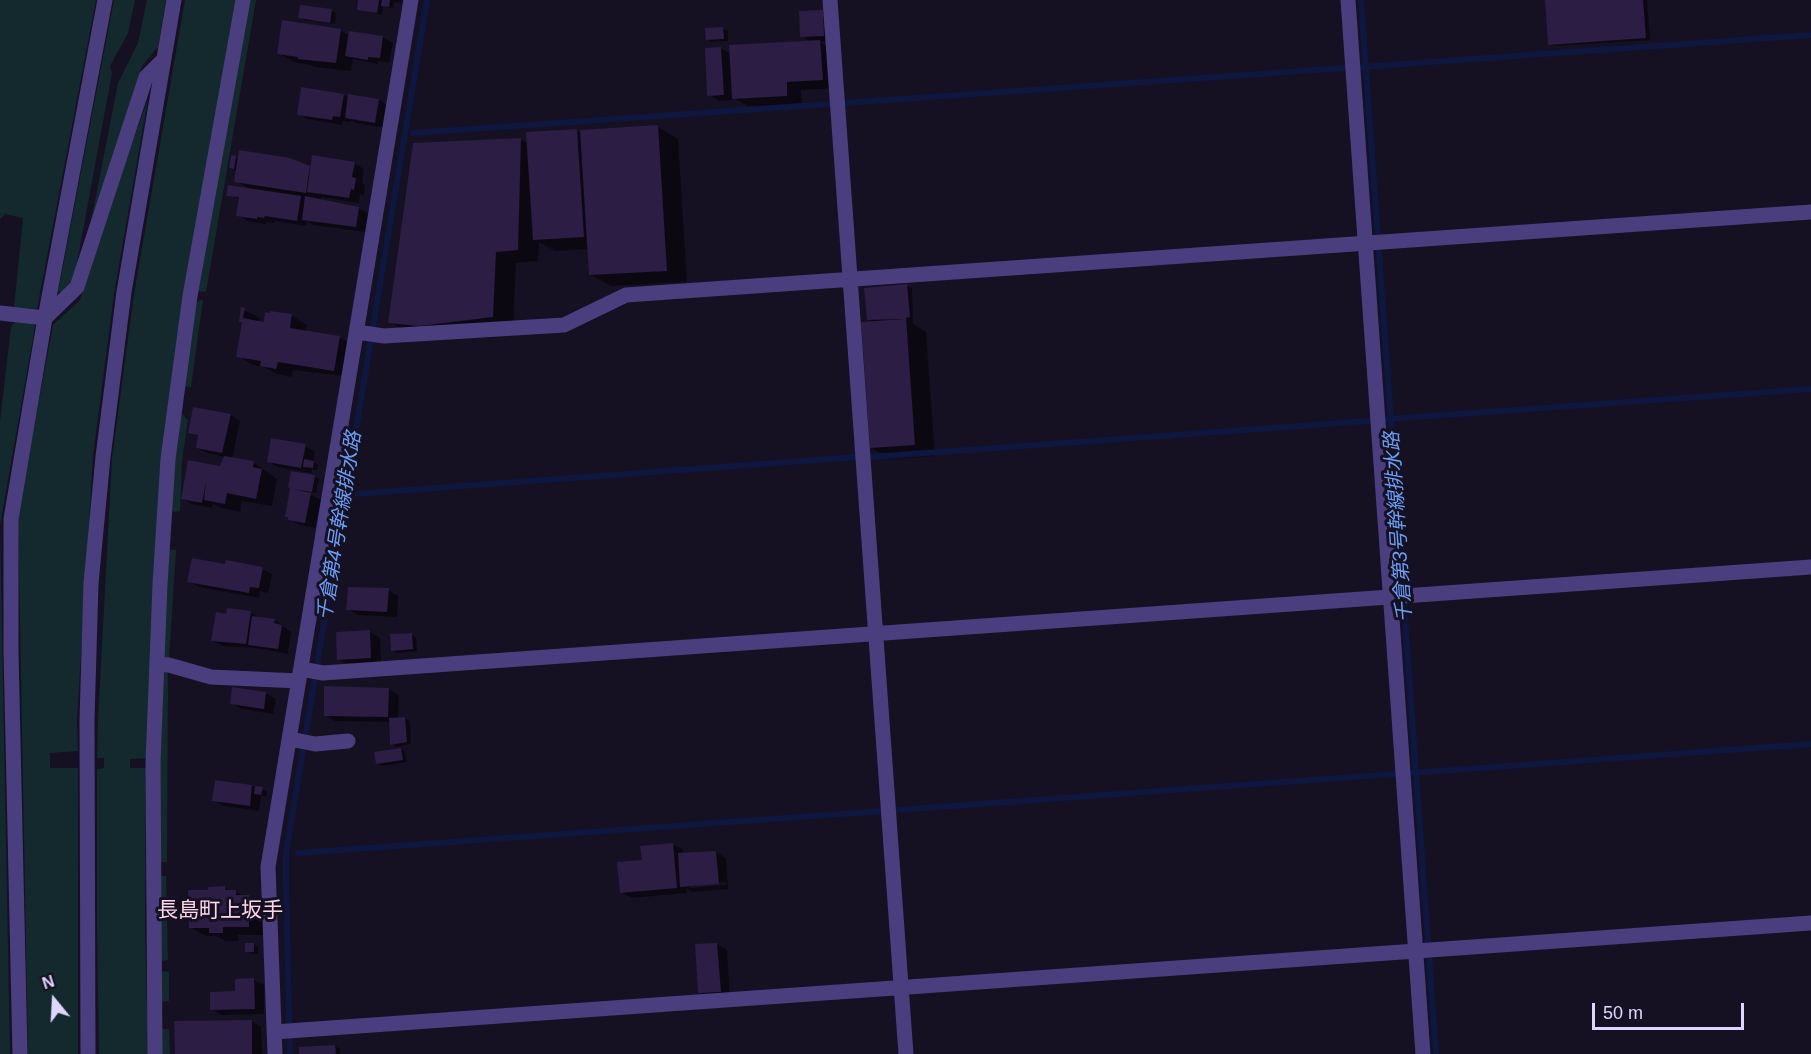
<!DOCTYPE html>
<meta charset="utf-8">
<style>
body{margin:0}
#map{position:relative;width:1811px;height:1054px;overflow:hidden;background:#161023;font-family:Helvetica,sans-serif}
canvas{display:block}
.north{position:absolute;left:24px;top:970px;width:60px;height:60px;-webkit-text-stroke:4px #161023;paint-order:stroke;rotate:342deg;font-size:16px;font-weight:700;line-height:24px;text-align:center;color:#e0d5fc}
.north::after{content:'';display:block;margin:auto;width:21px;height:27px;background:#e0d5fc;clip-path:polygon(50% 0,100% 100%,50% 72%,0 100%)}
.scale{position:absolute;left:1592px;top:1003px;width:152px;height:27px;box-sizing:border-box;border:3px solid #e0d5fc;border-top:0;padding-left:8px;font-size:18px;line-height:21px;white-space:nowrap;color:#e0d5fc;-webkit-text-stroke:4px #161023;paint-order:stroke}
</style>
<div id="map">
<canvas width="1811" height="1054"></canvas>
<div class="north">N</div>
<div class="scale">50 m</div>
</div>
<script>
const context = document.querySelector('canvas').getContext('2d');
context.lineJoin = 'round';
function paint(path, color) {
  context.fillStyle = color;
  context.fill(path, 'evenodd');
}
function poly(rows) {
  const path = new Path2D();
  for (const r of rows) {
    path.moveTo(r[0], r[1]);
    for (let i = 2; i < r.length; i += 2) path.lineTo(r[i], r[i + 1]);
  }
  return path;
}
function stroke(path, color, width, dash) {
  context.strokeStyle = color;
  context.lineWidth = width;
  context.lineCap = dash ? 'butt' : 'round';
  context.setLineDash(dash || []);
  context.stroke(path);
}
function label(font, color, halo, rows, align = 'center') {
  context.font = font + ' Helvetica,"Noto Sans JP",sans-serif';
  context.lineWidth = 6;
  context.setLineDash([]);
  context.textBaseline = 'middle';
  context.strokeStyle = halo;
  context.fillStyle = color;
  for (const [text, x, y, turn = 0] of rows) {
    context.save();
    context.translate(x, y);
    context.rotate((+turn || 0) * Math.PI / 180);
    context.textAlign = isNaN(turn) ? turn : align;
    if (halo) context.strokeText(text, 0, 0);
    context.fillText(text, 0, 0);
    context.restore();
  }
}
paint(poly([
 [0,0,96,0,37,309,14,308,23,218,5,214,0,219],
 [114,0,135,0,128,33,110,66,112,73,74,279,62,293,58,292],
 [147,0,166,0,158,47,142,66,89,232,118,83,138,43],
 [185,0,237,0,184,297,149,758,130,759,130,768,146,768,145,925,148,1054,99,1054,97,933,97,769,104,768,104,758,97,758,98,720,112,458,134,294],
 [249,0,256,0,206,292,196,291],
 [148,99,114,294,93,456,77,720,78,751,50,753,50,768,78,768,78,1054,28,1054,18,514,53,325,80,300,106,216],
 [200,300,203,300,191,387,182,386,194,305],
 [15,322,30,323,35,326,0,526,10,1054,0,1054,0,421,11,327],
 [180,412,188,420,182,460,180,511,175,512,171,510,174,458],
 [166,549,176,550,169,658,161,657],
 [160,671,168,672,167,862,158,862],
 [158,876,166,876,168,960,163,961,159,960],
 [164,971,169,972,169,1001,158,1002,158,974],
 [159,1029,169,1029,170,1054,159,1054]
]), '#13292d');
paint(poly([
 [360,0,401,0,401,3,394,2,393,9,383,6,382,15,359,9],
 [1547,0,1647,0,1650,40,1554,46,1550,44],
 [302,6,332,11,336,13,335,24,304,20,300,17],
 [823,11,833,17,834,41,820,42,835,50,837,88,801,90,802,104,749,107,734,98,734,100,719,101,709,95,721,48,731,54,811,42,802,36],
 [723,29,728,31,728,41,711,42,707,39],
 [341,31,350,36,383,37,393,43,389,63,378,61,378,64,353,59,351,71,315,67,310,65,294,62,278,53],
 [344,95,349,98,379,100,389,106,385,128,356,123,351,120,350,122,343,121,342,125,308,119,298,114],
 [658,127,678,139,687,282,611,286,591,275,589,249,555,251,539,242,538,261,516,263,513,328,410,333,389,322,415,144,521,140,529,144,577,131,582,134],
 [235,158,312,169,354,163,364,169,362,183,365,185,364,195,360,194,359,203,321,197,321,201,358,208,368,214,366,232,313,225,307,221,307,226,275,221,274,223,267,222,266,224,248,221,238,215,240,199,228,195,251,190,236,181,237,171,230,168],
 [907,286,912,288,913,324,926,332,935,456,891,459,871,448,874,323,868,319],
 [244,310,260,318,259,322,265,323,292,316,307,325,306,332,339,337,349,343,344,376,293,370,292,377,277,374,264,367,253,365,238,356,243,323,240,321],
 [231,415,240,421,232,459,254,463,277,479,272,506,242,501,240,512,221,508,213,504,212,508,192,504,182,498,221,468,225,457,207,453,197,448,199,437,190,432],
 [305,446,315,452,313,462,318,465,317,470,312,469,311,473,278,467,268,461],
 [314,477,319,479,316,493,307,492,321,500,315,528,299,525,290,519,292,488],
 [227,566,262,569,272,574,268,593,260,591,259,598,199,587,189,581],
 [388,590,398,596,397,617,358,615,348,609],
 [251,613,261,618,275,620,291,632,288,654,256,648,223,646,213,641,227,616],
 [370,632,380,638,381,663,348,665,338,659],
 [411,634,416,637,417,651,397,653,392,650],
 [234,688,266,693,276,699,273,714,241,709,231,703],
 [389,689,399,695,398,719,405,719,410,721,411,744,396,747,391,744,390,722,335,721,325,715],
 [401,749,405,752,407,762,382,766,377,764],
 [216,782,252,786,267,791,266,797,261,796,259,811,224,806,214,801],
 [673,844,683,850,683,854,716,852,726,858,728,889,692,892,686,888,687,893,631,898,621,892,643,861],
 [726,882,726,885,690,888,690,885],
 [224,888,248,897,264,906,264,935,238,935,238,941,226,941,216,936,206,936,190,927,209,892],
 [254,944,258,947,258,954,251,954,247,951],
 [717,944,727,950,730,997,710,998,700,992,697,946],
 [254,980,264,985,264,1014,222,1015,212,1009],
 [251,1021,261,1027,262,1054,176,1054],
 [335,1046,340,1049,340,1054,301,1054]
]), '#0007');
stroke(poly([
 [1361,0,1436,1054],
 [1361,67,1811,35],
 [845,103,1344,68],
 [413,133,831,104],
 [1387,419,1811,389],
 [871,457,1369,421],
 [354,494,857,457],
 [1412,773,1811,744],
 [897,810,1394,774],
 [298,853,883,811],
 [290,1054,286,887,286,853,427,0]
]), '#0d173f', 6);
paint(poly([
 [358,0,379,0,377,13,357,10],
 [382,0,390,0,389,7,381,6],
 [1545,0,1643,0,1646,38,1548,45],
 [300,5,332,9,330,23,298,18],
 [823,10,824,36,800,37,799,11],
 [282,20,341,29,336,63,298,59,298,57,277,54],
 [723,27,724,39,706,40,705,28],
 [349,31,383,36,380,58,368,57,368,60,345,56],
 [820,40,823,80,787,82,787,96,732,99,729,45],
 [721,47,724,95,707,96,705,48],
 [301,87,344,94,340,117,333,116,332,120,297,115],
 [348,94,379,99,375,123,345,118],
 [658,125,667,271,589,275,580,130],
 [577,129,584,237,533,240,526,132],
 [521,138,518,250,496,252,493,317,419,326,388,323,413,143],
 [239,150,290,158,310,166,306,193,234,182],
 [231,155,236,156,234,169,229,168],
 [312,155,355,162,352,177,356,178,354,190,351,189,349,198,307,192],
 [228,185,301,196,297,221,265,216,264,218,257,217,257,219,236,216,239,197,226,196],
 [305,196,359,207,356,227,302,220],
 [907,284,910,317,906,318,915,445,870,448,861,322,904,319,867,320,864,288],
 [241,307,245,308,243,318,264,322,265,312,270,313,270,311,292,314,290,328,340,336,334,371,278,362,276,369,260,366,261,361,236,357,242,322,239,322],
 [193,407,231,414,222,453,196,448,198,435,188,433],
 [271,438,306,444,301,468,267,462],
 [224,456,254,461,253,467,262,469,256,499,227,493,225,504,204,500,206,482,202,503,181,499,188,460,220,466],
 [304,459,314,461,313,468,303,467],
 [291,471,315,475,312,492,293,489,311,493,305,523,288,520,288,517,285,517,290,488,288,487],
 [192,558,225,564,226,560,263,567,259,588,250,587,249,593,187,582],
 [348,587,389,588,387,612,346,610],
 [227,608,251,611,246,644,211,641,216,612,226,614],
 [252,616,275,619,274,623,282,625,278,649,248,645],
 [370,630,371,658,337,660,336,632],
 [412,633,413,649,391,651,390,634],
 [324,686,389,688,388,717,324,716],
 [232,687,266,692,264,709,230,704],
 [405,717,407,742,390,745,389,718],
 [401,748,403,760,376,764,374,752],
 [215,780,252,785,250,806,212,801],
 [255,786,263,787,261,795,254,794],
 [673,843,677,888,620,893,617,862,642,860,640,846],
 [716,851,719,884,680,887,678,853],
 [225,886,225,890,236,890,236,895,249,895,249,927,223,927,223,933,209,933,209,928,189,928,188,890,208,890,208,887],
 [245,943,254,943,254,952,245,952],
 [717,943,721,992,698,993,695,944],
 [254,978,255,1009,210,1010,210,992,235,991,235,979],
 [252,1020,252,1054,175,1054,174,1021],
 [335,1045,336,1054,299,1054,299,1047]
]), '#2b1d43');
stroke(poly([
 [830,0,906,1054],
 [1348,0,1423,1054],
 [0,313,45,318,77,287,146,77,163,60],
 [357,332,384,336,564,325,626,295,1811,212],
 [157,664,169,665,211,677,299,681],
 [301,669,323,673,1811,567],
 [290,739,315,744,348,741],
 [274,1032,1811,923],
 [20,1054,11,651,11,519,45,318,105,0],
 [88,1054,87,720,91,583,103,457,124,292,174,0],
 [155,1054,153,763,160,584,168,459,190,296,243,0],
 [275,1054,268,867,411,0]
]), '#4b3e7f', 15);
label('italic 20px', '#6a9ef5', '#161023', [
 ["千倉第4号幹線排水路",340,526,-81],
 ["千倉第3号幹線排水路",1399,527,-94]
]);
label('21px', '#fcd7e8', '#161023', [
 ["長島町上坂手",220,911]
]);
</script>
